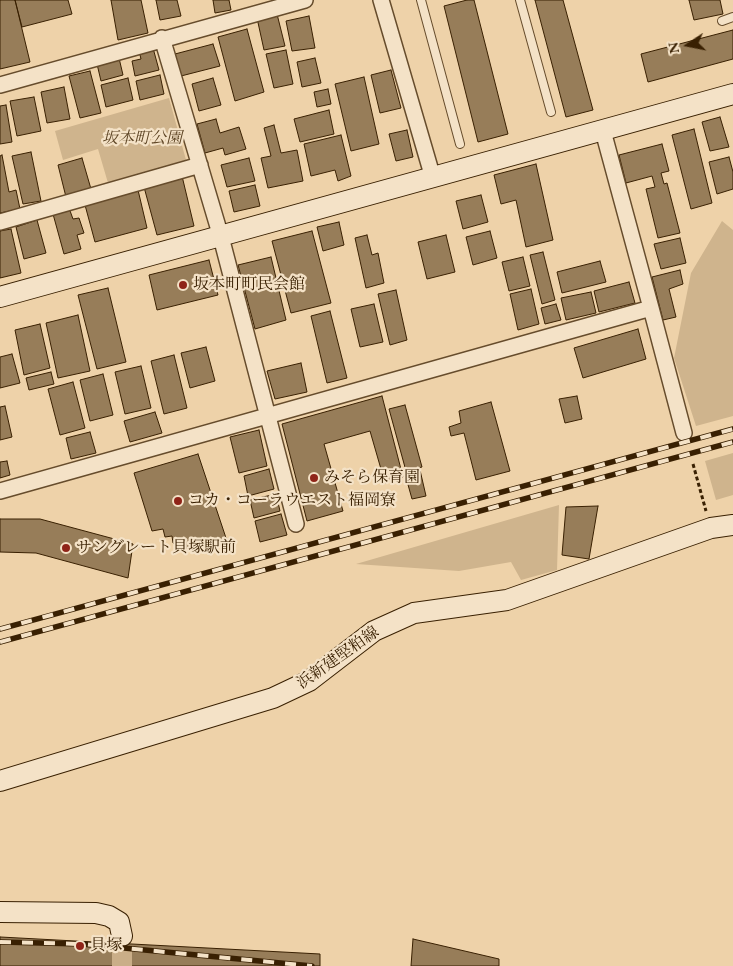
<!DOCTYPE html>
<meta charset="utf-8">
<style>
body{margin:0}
#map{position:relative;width:733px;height:966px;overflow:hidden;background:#eed2a9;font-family:"EB Garamond",serif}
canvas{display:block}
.north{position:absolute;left:663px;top:20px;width:50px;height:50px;-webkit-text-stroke:4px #f4e2c7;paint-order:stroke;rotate:259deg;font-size:14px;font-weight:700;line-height:20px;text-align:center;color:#392002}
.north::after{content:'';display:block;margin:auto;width:18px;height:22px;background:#392002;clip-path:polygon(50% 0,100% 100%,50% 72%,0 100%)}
</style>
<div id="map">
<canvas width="733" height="966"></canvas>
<div class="north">N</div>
</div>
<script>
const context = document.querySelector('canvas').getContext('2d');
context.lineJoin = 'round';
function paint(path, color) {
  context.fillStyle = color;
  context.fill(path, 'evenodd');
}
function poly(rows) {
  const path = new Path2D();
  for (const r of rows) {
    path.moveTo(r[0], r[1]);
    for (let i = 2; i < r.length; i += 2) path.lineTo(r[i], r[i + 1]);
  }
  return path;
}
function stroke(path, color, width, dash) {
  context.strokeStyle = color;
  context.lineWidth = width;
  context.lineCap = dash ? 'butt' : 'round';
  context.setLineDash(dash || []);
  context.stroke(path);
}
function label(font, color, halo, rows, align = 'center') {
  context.font = font + ' "EB Garamond","Noto Serif JP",serif';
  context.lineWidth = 4.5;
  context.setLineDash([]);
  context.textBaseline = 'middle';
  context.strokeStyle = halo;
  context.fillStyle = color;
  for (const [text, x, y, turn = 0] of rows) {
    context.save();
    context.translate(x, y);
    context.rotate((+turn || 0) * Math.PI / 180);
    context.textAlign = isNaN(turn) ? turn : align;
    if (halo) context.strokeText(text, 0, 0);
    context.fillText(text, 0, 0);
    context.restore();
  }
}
paint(poly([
 [169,98,186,160,108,183,98,149,63,160,55,131],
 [722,221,733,230,733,416,696,426,674,358,691,273],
 [733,453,733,495,716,500,705,461],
 [559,505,557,570,521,580,511,562,459,571,356,564]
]), '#cfb48d');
const building = poly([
 [0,0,15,0,30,62,0,69,0,0],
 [15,0,68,0,72,14,22,27,15,0],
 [111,0,141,0,148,33,118,40,111,0],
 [156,0,177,0,181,16,160,20,156,0],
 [213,0,229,0,231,10,215,13,213,0],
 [467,0,474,0,508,134,478,142,444,6,467,0],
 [535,0,563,0,593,110,566,117,535,0],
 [689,0,720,0,723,14,694,20,689,0],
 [277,14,285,46,264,50,257,18,277,14],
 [309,16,315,48,292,51,286,21,309,16],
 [247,29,264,92,235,101,218,37,247,29],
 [733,30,733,59,648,82,641,54,733,30],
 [213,44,220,66,181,76,175,54,213,44],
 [153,48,159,70,135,76,132,61,141,59,139,51,153,48],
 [286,50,293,84,274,88,266,54,286,50],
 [119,58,123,75,101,81,97,64,119,58],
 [315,58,321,83,302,87,297,62,315,58],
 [391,70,401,108,380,113,371,75,391,70],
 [90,71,101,113,80,118,69,76,90,71],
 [160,75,164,94,140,100,136,81,160,75],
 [364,77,379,144,351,151,335,84,364,77],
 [128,78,133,100,106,107,101,85,128,78],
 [213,78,221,105,199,111,192,84,213,78],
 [64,87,70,119,47,123,41,92,64,87],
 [328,89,331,104,317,107,314,92,328,89],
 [34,97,41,131,17,136,10,101,34,97],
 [6,105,12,142,0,144,0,106,6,105],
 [329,110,334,134,300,142,294,119,329,110],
 [720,117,729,147,710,151,702,122,720,117],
 [216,119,220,133,239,127,246,149,225,155,223,148,205,153,197,124,216,119],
 [274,125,281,153,297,150,303,181,268,188,261,158,271,156,264,128,274,125],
 [694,129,712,203,691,209,672,135,694,129],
 [407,130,413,157,396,161,389,134,407,130],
 [341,135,351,176,338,181,335,170,311,176,304,144,341,135],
 [662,144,669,171,661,173,664,184,667,183,680,233,658,238,646,189,655,187,652,176,626,183,619,155,662,144],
 [31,152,41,201,23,204,12,156,31,152],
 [2,155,9,192,16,190,20,209,0,213,0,156,2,155],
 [729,157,733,172,733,189,717,194,709,162,729,157],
 [82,158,91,189,66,197,58,165,82,158],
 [249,158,255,181,227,187,221,165,249,158],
 [536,164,553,240,526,247,516,200,501,204,494,175,536,164],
 [182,176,194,226,157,235,144,187,182,176],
 [255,185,260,206,234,212,229,191,255,185],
 [138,190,147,228,95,242,85,205,138,190],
 [481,195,488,222,463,229,456,201,481,195],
 [69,208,73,219,79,218,84,233,77,235,81,249,64,254,53,214,69,208],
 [37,220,46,253,24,259,16,227,37,220],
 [339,222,344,245,323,251,317,227,339,222],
 [11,229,21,273,0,278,0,231,11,229],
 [312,231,331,303,291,313,272,241,312,231],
 [490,231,497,258,473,265,466,237,490,231],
 [367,235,372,255,378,253,384,283,366,288,355,238,367,235],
 [446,235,455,272,427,279,418,242,446,235],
 [680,238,686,263,661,269,654,244,680,238],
 [543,252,555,300,542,304,530,255,543,252],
 [271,257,286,320,255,329,238,265,271,257],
 [523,257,530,286,509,291,502,262,523,257],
 [209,260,218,295,157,310,149,275,209,260],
 [600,261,606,282,562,293,557,272,600,261],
 [680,270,683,284,669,289,676,317,663,320,652,277,680,270],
 [629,282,635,303,599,312,594,291,629,282],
 [108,288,126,362,97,369,78,295,108,288],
 [531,289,539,324,518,330,510,294,531,289],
 [396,290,407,340,390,345,378,294,396,290],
 [591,292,596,313,566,320,561,298,591,292],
 [374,304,383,342,360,347,351,309,374,304],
 [556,304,561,320,545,324,541,308,556,304],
 [330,311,347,378,327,383,311,316,330,311],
 [78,315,90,371,58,378,46,323,78,315],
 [40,324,50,368,24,375,15,330,40,324],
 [638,329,646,359,583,378,574,348,638,329],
 [206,347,215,381,190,388,181,353,206,347],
 [12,354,20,383,0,388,0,357,12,354],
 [174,355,187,408,164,414,151,361,174,355],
 [301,363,307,392,275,399,267,371,301,363],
 [141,366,151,408,125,414,115,372,141,366],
 [51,372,54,384,29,390,26,378,51,372],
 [103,374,113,415,90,421,80,380,103,374],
 [73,382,85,428,60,435,48,389,73,382],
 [382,396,403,477,385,483,370,431,324,444,343,511,307,521,282,424,382,396],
 [577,396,582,419,565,423,559,399,577,396],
 [491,402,510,471,476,480,464,433,451,436,449,427,461,423,459,411,491,402],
 [405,405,422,467,406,471,389,409,405,405],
 [5,406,12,437,0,440,0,407,5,406],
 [155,412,162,433,130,442,124,421,155,412],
 [259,430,267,466,239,473,230,437,259,430],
 [90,432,96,453,71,459,66,438,90,432],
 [198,454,226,538,183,549,173,543,172,536,165,537,163,529,152,531,134,473,198,454],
 [7,461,10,475,0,478,0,462,7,461],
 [269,469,274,489,248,496,244,476,269,469],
 [420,470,426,496,412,499,405,474,420,470],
 [276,494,280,511,254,518,250,500,276,494],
 [598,506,589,559,562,555,566,507,598,506],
 [281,514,287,535,260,542,255,521,281,514],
 [0,519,40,519,133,544,128,578,36,553,0,552,0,519],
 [0,937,320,954,320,966,0,966,0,937],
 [413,939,499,959,499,966,411,966,413,939]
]);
paint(building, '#977d59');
stroke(building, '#392002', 1);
stroke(poly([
 [122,966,122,936]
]), '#caae88', 20, [20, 10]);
const lane = poly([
 [421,0,460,144],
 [520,0,551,112],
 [722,21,733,17]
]);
const street = poly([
 [381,0,433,178],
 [162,38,221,237,296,524],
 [0,85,305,0],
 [603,131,651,308],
 [0,222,200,165],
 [0,491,651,308,684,433]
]);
const secondary = poly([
 [0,297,733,94],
 [0,781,273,698,309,681,374,631,414,613,507,600,711,528,733,525],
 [0,912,96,913,109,916,119,922,122,936]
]);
stroke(lane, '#664c2c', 10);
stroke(street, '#664c2c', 18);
stroke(secondary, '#392002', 22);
stroke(poly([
 [693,464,706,511]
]), '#392002', 3, [4, 2.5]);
stroke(lane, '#f4e2c7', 8);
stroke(street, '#f4e2c7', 15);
stroke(secondary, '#f4e2c7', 20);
const rail = poly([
 [0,629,733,429],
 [0,642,733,442],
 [0,942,82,944,312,966]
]);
stroke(rail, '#392002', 5.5);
stroke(rail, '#f4e2c7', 4, [11]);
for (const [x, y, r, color] of [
 [183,285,5,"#8f2418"],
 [314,478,5,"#8f2418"],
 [178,501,5,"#8f2418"],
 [66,548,5,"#8f2418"],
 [80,946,5,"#8f2418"]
]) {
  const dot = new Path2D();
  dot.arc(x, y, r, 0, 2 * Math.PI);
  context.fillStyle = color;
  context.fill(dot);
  stroke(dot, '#f4e2c7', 2);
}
label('italic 16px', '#5e4525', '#f4e2c7', [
 ["坂本町公園",142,139]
]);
label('16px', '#392002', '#f4e2c7', [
 ["坂本町町民会館",193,285],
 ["みそら保育園",324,478],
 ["コカ・コーラウエスト福岡寮",188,501],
 ["サングレート貝塚駅前",76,548],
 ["貝塚",90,946]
], 'left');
label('16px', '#392002', '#f4e2c7', [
 ["浜新建堅粕線",338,658,-35]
]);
</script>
